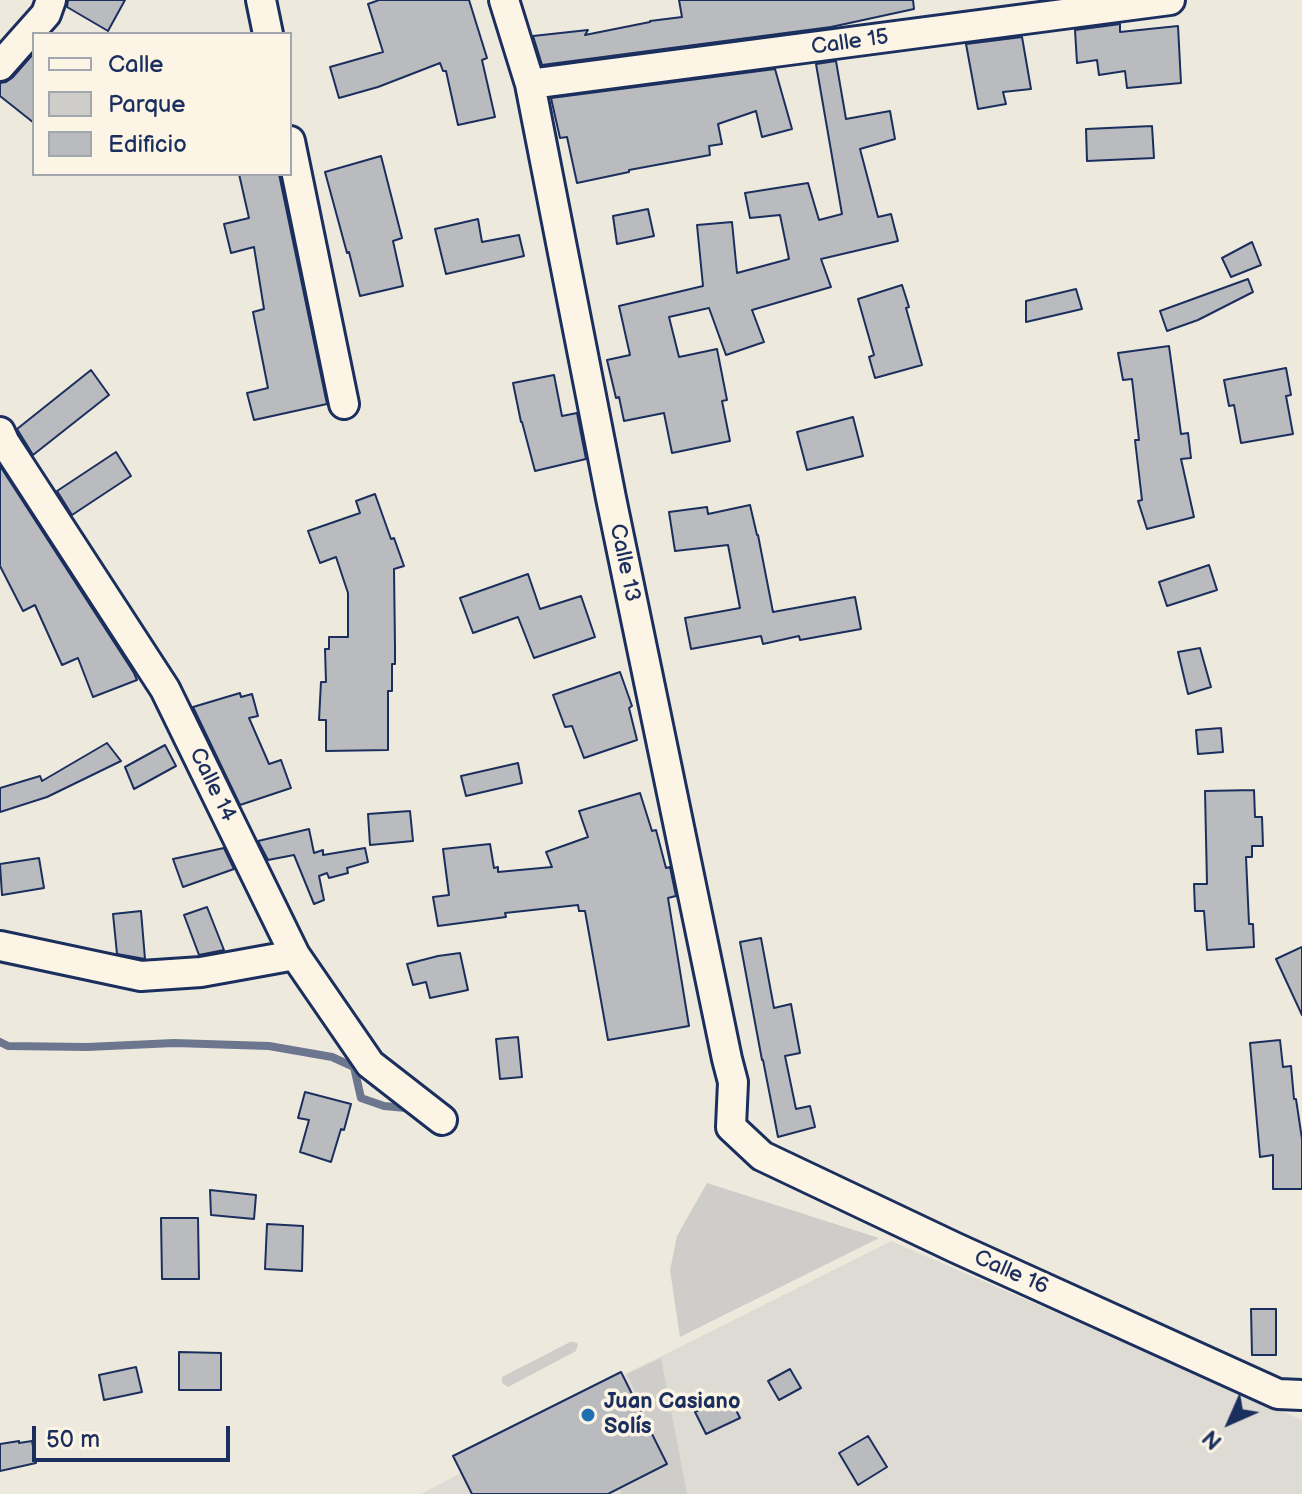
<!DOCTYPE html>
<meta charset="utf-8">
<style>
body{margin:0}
#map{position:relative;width:1302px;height:1494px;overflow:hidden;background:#eee9dd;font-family:"Balsamiq Sans",sans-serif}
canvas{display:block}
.legend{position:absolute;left:32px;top:32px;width:260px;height:144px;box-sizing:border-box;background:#fcf5e5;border:2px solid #a2a6af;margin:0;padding:10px 14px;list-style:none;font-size:24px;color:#1b2f5e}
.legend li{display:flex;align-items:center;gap:16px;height:40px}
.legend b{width:40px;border:2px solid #a2a6af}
.north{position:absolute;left:1190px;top:1382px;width:80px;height:80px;-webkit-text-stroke:6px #fcf5e5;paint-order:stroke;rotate:225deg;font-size:22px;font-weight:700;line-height:32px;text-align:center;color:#1b2f5e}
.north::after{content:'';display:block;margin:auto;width:28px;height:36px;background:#1b2f5e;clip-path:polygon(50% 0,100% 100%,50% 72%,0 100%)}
.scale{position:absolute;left:32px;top:1426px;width:198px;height:36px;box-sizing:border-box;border:4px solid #1b2f5e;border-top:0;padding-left:10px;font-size:24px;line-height:28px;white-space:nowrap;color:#1b2f5e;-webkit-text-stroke:6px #fcf5e5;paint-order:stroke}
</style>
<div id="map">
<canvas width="1302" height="1494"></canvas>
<ul class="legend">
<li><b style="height:10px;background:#fcf5e5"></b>Calle</li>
<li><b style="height:22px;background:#cfcdca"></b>Parque</li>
<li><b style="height:22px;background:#babbbe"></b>Edificio</li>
</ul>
<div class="north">N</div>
<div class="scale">50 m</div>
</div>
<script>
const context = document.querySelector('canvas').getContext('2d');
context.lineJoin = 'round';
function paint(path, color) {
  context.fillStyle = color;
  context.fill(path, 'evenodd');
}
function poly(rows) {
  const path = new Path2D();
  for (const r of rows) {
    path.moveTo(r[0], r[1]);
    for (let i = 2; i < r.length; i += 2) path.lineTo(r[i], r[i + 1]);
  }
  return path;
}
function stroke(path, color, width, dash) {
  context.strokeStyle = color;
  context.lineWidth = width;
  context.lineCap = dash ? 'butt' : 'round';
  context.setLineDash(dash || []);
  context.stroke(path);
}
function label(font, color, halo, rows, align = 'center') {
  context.font = font + ' "Balsamiq Sans",sans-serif';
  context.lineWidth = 7;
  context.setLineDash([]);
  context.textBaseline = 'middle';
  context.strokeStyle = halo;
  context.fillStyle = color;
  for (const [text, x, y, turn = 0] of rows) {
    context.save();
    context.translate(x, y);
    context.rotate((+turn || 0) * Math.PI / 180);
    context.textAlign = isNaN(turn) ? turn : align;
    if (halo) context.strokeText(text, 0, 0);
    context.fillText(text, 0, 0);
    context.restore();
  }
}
paint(poly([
 [891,1241,1302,1420,1302,1494,421,1494,461,1473,453,1456,620,1372,623,1375,680,1347]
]), '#dedbd4');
paint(poly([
 [707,1183,879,1238,680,1337,670,1270,677,1236],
 [570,1342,575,1342,578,1344,576,1351,508,1387,502,1383,502,1377],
 [661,1358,687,1494,622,1494,620,1490,668,1465,627,1374]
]), '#cfcdca');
stroke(poly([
 [0,1042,8,1046,87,1047,174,1043,269,1046,332,1057,354,1067,361,1098,384,1106,406,1108,411,1111]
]), '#6c778f', 8);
const building = poly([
 [68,0,125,0,108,31,67,7,68,0],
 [379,0,469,0,487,58,482,60,495,117,458,125,446,71,443,71,440,63,378,87,339,98,330,67,383,52,368,4,379,0],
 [679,0,913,0,914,9,831,27,542,65,533,36,588,30,585,35,650,22,650,21,682,17,679,0],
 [1120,24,1120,32,1178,26,1181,83,1127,88,1125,71,1099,75,1097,60,1077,63,1075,30,1120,24],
 [1022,37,1031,89,1003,92,1006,104,978,109,966,44,1022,37],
 [34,53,34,123,0,96,0,83,6,82,12,78,34,53],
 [836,61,846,119,890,111,895,139,860,149,878,217,891,214,898,241,821,259,831,287,752,310,764,342,726,355,709,308,669,317,679,357,717,349,727,400,722,401,730,441,672,453,664,413,624,421,619,397,616,398,607,360,630,355,619,306,703,286,697,225,732,222,737,273,789,259,780,215,750,218,745,193,808,183,819,220,842,214,816,64,836,61],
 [775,69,792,129,762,137,756,111,718,124,722,144,709,146,710,155,629,170,629,172,577,183,567,137,560,138,551,98,775,69],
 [1152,126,1154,158,1087,161,1086,129,1152,126],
 [381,156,402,238,393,241,403,286,360,296,349,252,347,253,325,172,381,156],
 [239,174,279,174,327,404,254,420,247,393,268,388,253,312,264,309,254,247,231,253,224,224,249,218,239,174],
 [648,209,654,236,617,244,613,216,648,209],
 [478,219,482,242,519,235,524,256,446,274,435,229,478,219],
 [1252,242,1261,265,1231,277,1222,258,1252,242],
 [1248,279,1253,292,1198,320,1167,331,1160,311,1248,279],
 [902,285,909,307,906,308,922,365,875,378,869,357,874,355,858,299,902,285],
 [1076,289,1082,309,1026,322,1026,301,1076,289],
 [1169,346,1181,434,1188,433,1191,458,1181,459,1194,517,1147,529,1138,501,1142,500,1135,440,1139,440,1132,379,1123,380,1118,353,1169,346],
 [1286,368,1291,395,1286,396,1293,434,1241,443,1234,405,1229,406,1224,380,1286,368],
 [91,370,109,395,33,455,17,429,91,370],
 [554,375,562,416,577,413,586,459,535,471,522,422,521,422,513,383,554,375],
 [853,417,863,456,807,470,797,432,853,417],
 [116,452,131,476,72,515,57,491,116,452],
 [0,466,134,673,137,680,93,697,78,658,62,665,35,605,23,611,0,566,0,466],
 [375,494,391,539,394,538,404,566,394,569,395,647,395,664,392,664,392,691,388,691,388,750,326,751,326,720,319,720,321,682,326,682,325,649,329,649,329,637,348,637,348,593,336,557,320,563,308,531,360,513,356,501,375,494],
 [750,505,757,535,758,535,773,612,855,597,861,629,800,640,799,636,763,644,761,636,691,649,685,618,740,608,728,545,675,551,669,512,707,507,708,514,750,505],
 [1209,565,1217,590,1167,606,1159,582,1209,565],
 [528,574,540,609,581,596,595,637,534,658,518,617,473,633,460,598,528,574],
 [1200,648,1211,687,1188,694,1178,652,1200,648],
 [620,672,632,706,629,708,637,740,584,758,572,726,565,727,553,695,620,672],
 [240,693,241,697,252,694,258,716,249,718,269,764,281,760,291,788,240,805,193,707,240,693],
 [1221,728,1223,752,1198,754,1196,730,1221,728],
 [107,743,121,761,47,797,0,812,0,788,40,776,42,781,107,743],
 [165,745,176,766,134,789,125,767,165,745],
 [518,763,522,783,466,796,461,776,518,763],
 [1254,790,1255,817,1262,817,1263,846,1252,846,1252,857,1246,857,1249,924,1253,924,1254,947,1207,950,1204,911,1195,911,1194,884,1207,884,1205,791,1254,790],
 [640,793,652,831,656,830,666,868,670,867,676,896,668,898,689,1026,608,1040,585,911,579,911,578,905,505,913,506,917,438,926,433,897,449,895,443,849,490,844,494,868,498,867,498,872,552,867,546,852,588,837,579,811,640,793],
 [410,811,413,841,370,845,368,814,410,811],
 [309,829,314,853,323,850,323,855,365,848,368,862,347,868,348,873,329,878,327,873,319,876,324,900,314,904,294,855,268,860,258,841,309,829],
 [224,848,234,869,183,887,173,859,224,848],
 [39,858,44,888,2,895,0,864,39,858],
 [207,907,224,950,199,955,184,915,207,907],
 [141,911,145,959,117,954,113,914,141,911],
 [761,938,774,1008,791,1004,800,1053,785,1056,796,1109,810,1106,815,1127,778,1137,763,1060,762,1060,740,942,761,938],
 [1302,947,1302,1015,1276,959,1302,947],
 [460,953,468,990,430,998,426,982,413,985,407,964,438,956,460,953],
 [518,1037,522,1077,500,1079,496,1039,518,1037],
 [1280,1040,1283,1067,1291,1066,1294,1099,1296,1099,1302,1139,1302,1189,1273,1189,1273,1155,1260,1157,1250,1043,1280,1040],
 [305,1092,351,1104,344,1130,341,1129,331,1162,300,1152,309,1120,298,1118,305,1092],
 [210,1190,256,1195,254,1219,211,1215,210,1190],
 [161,1218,198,1218,199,1279,162,1279,161,1218],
 [267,1224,303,1226,302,1271,265,1269,267,1224],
 [1251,1309,1276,1309,1276,1355,1252,1355,1251,1309],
 [179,1352,221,1353,221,1390,179,1390,179,1352],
 [136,1367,142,1392,104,1400,99,1375,136,1367],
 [790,1369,801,1388,779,1400,768,1381,790,1369],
 [621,1372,667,1464,608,1494,472,1494,453,1456,621,1372],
 [729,1396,740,1418,706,1434,695,1412,729,1396],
 [868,1436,887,1467,858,1485,839,1453,868,1436],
 [19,1441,19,1443,32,1441,36,1463,0,1471,0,1444,19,1441]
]);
paint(building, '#babbbe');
stroke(building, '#1b2f5e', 2);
const minor = poly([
 [261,0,268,34],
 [504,0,530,84,611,498,727,1059,733,1082,731,1127,762,1156,956,1248,1278,1394,1302,1395],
 [0,66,46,14,51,0],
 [530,84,1170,0],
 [290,141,344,404],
 [0,432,5,443,165,689,295,955,370,1064,442,1120],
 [0,946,141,976,201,972,295,955]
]);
stroke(minor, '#1b2f5e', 34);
stroke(minor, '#fcf5e5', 28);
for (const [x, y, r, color] of [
 [588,1415,8,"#1f6fb2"]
]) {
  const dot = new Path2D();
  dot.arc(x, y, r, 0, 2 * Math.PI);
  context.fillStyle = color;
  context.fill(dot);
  stroke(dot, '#fcf5e5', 3);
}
label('22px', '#1b2f5e', '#fcf5e5', [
 ["Calle 15",850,43,-8],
 ["Calle 13",624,563,78],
 ["Calle 14",212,785,64],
 ["Calle 16",1011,1273,24]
]);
label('bold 22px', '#1b2f5e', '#fcf5e5', [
 ["Juan Casiano",604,1402],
 ["Solís",604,1427]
], 'left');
</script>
